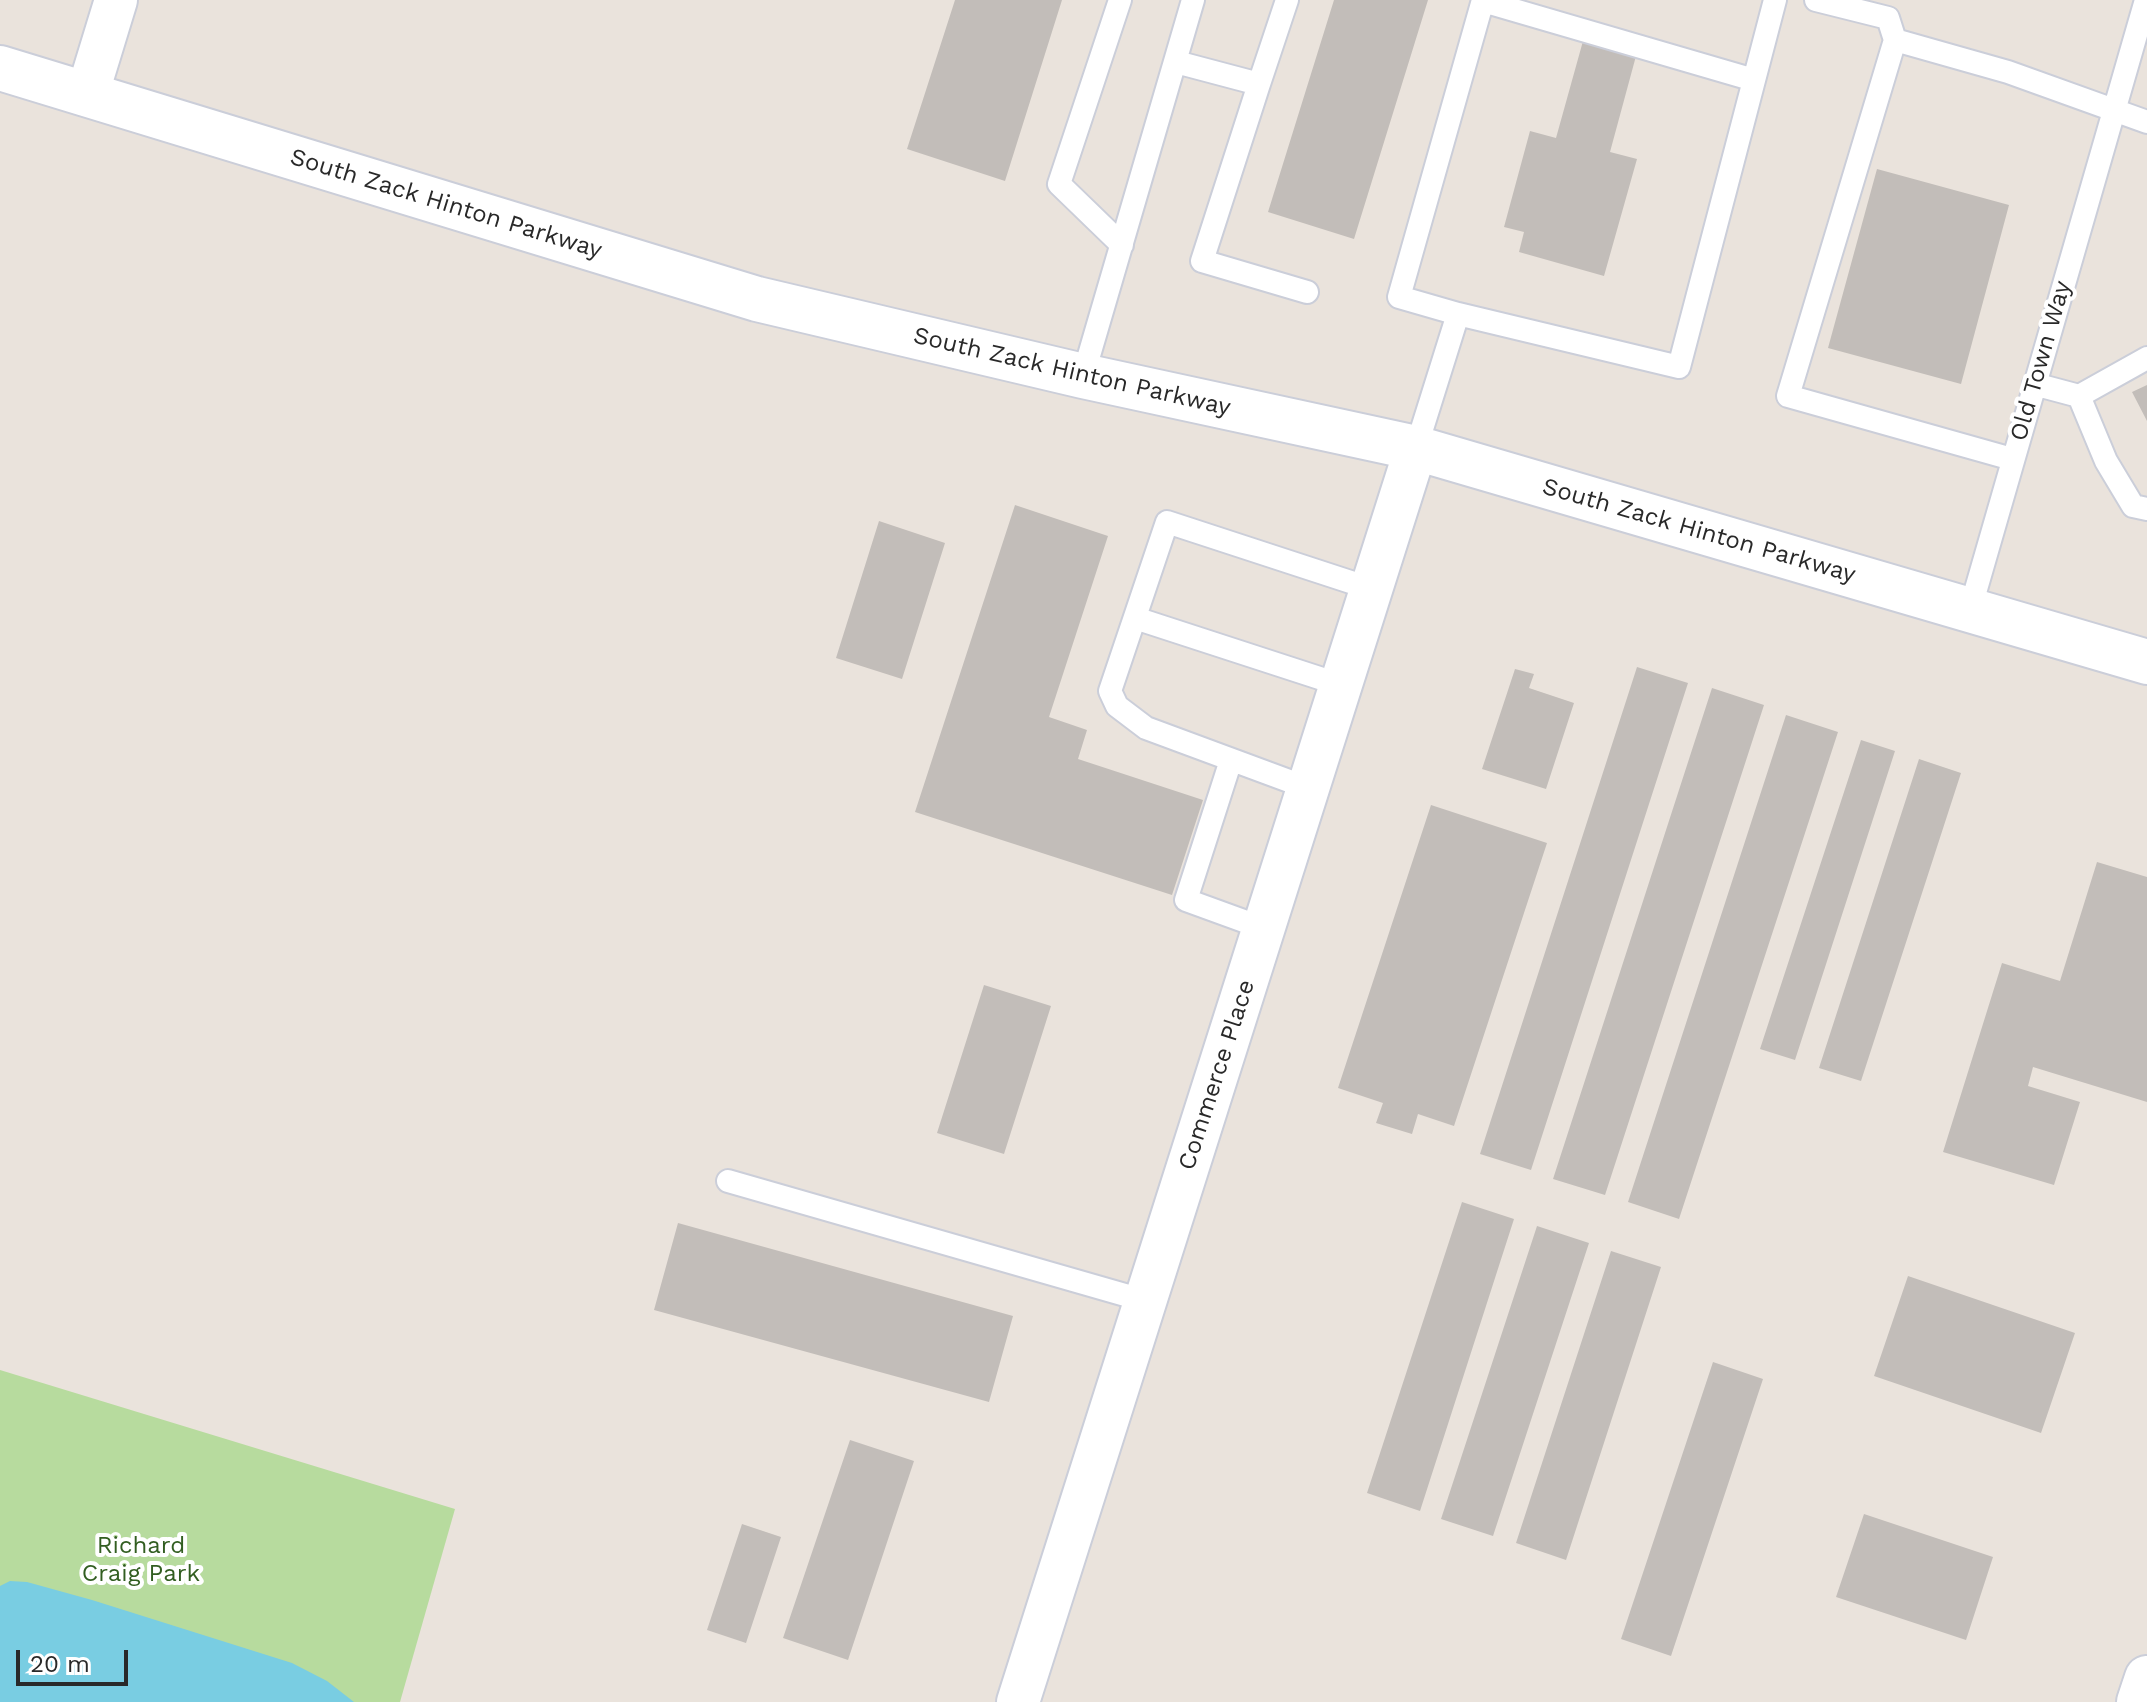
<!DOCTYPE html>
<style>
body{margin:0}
#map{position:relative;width:2147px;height:1702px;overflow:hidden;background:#eae3dc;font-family:"Work Sans",sans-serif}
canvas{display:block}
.scale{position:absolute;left:16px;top:1650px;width:112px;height:36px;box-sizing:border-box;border:4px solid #292929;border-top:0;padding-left:10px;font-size:24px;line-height:28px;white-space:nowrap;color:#292929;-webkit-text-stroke:6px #fff;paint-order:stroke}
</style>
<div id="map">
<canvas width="2147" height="1702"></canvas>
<div class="scale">20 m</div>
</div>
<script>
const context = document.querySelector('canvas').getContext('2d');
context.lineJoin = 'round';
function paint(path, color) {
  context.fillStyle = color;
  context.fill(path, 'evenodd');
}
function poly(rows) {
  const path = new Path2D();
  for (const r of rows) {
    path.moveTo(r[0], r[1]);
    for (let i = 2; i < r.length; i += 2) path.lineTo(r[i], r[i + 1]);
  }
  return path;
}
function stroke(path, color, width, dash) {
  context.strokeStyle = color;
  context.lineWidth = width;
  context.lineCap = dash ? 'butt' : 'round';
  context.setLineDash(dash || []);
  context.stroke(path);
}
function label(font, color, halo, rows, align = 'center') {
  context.font = font + ' "Work Sans",sans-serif';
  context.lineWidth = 8;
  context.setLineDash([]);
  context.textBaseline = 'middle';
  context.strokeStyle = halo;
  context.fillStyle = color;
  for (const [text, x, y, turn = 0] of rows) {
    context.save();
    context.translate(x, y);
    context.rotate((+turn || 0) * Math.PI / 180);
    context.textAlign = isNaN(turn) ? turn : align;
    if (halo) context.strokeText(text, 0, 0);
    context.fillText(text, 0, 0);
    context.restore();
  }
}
paint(poly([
 [0,1370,455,1509,400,1702,0,1702]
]), '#b7db9e');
paint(poly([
 [10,1581,27,1582,92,1600,292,1663,327,1681,354,1702,0,1702,0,1586]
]), '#79cde2');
paint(poly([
 [955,0,1062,0,1005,181,907,149],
 [1334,0,1428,0,1354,239,1268,212],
 [1583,41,1636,56,1610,152,1637,159,1604,276,1519,252,1524,232,1504,227,1530,131,1556,138],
 [1877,169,2009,205,1961,384,1828,348],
 [2147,385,2147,421,2132,392],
 [1015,505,1108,536,1049,717,1087,730,1078,759,1203,800,1172,895,915,812],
 [879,521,945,543,902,679,836,658],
 [1637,667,1688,683,1531,1170,1480,1154],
 [1515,669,1534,674,1529,688,1574,703,1546,789,1482,769],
 [1712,688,1764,705,1605,1195,1553,1179],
 [1786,715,1838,732,1679,1219,1628,1202],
 [1861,740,1895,751,1795,1060,1760,1049],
 [1919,759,1961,773,1861,1081,1819,1068],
 [1431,805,1547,843,1454,1126,1418,1114,1412,1134,1376,1123,1383,1103,1338,1088],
 [2097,862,2147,877,2147,1102,2033,1067,2028,1086,2080,1102,2054,1185,1943,1152,2002,963,2060,981],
 [984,985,1051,1006,1004,1154,937,1133],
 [1462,1202,1514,1219,1420,1511,1367,1493],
 [678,1223,1013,1316,989,1402,654,1310],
 [1537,1226,1589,1243,1493,1536,1441,1519],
 [1611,1251,1661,1267,1566,1560,1516,1543],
 [1908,1276,2075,1333,2041,1433,1874,1376],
 [1713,1362,1763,1379,1671,1656,1621,1639],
 [850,1440,914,1461,848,1660,783,1638],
 [1864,1514,1993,1557,1966,1640,1836,1597],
 [742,1524,781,1537,746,1643,707,1630]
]), '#c2bdb9');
const service = poly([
 [1120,0,1059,184,1122,245],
 [1483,0,1399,297,1458,314,1679,367,1775,0],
 [1816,0,1888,18,1895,40],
 [1483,1,1754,80],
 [1176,62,1259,84,1202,261,1307,292],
 [1259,84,1287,0],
 [1083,376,1193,0],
 [2034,384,2079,396,2106,461,2133,506,2147,509],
 [2079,396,2147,358],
 [1416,448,1458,314],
 [2012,459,1788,396,1895,40,2008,72,2147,122],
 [1970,610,2146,0],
 [1135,618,1341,685],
 [1231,760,1186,900,1263,928],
 [1308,788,1146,728,1117,706,1110,691,1167,522,1372,589],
 [728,1181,1146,1301]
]);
const minor = poly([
 [87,95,116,0],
 [1018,1702,1416,448]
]);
const tertiary = poly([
 [2139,1702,2147,1678]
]);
const secondary = poly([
 [0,68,757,299,1083,376,1416,448,2147,662]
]);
stroke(service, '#cbced9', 26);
stroke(minor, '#cbced9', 46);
stroke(tertiary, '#cbced9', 48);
stroke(secondary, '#cbced9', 48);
stroke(service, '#fff', 22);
stroke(minor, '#fff', 42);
stroke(tertiary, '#fff', 44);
stroke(secondary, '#fff', 44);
label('24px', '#292929', '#fff', [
 ["South Zack Hinton Parkway",446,204,17],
 ["Old Town Way",2041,361,-74],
 ["South Zack Hinton Parkway",1072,372,13],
 ["South Zack Hinton Parkway",1699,531,16],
 ["Commerce Place",1217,1075,-72]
]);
label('24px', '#325e21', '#fff', [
 ["Richard",141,1546],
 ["Craig Park",141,1574]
]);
</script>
